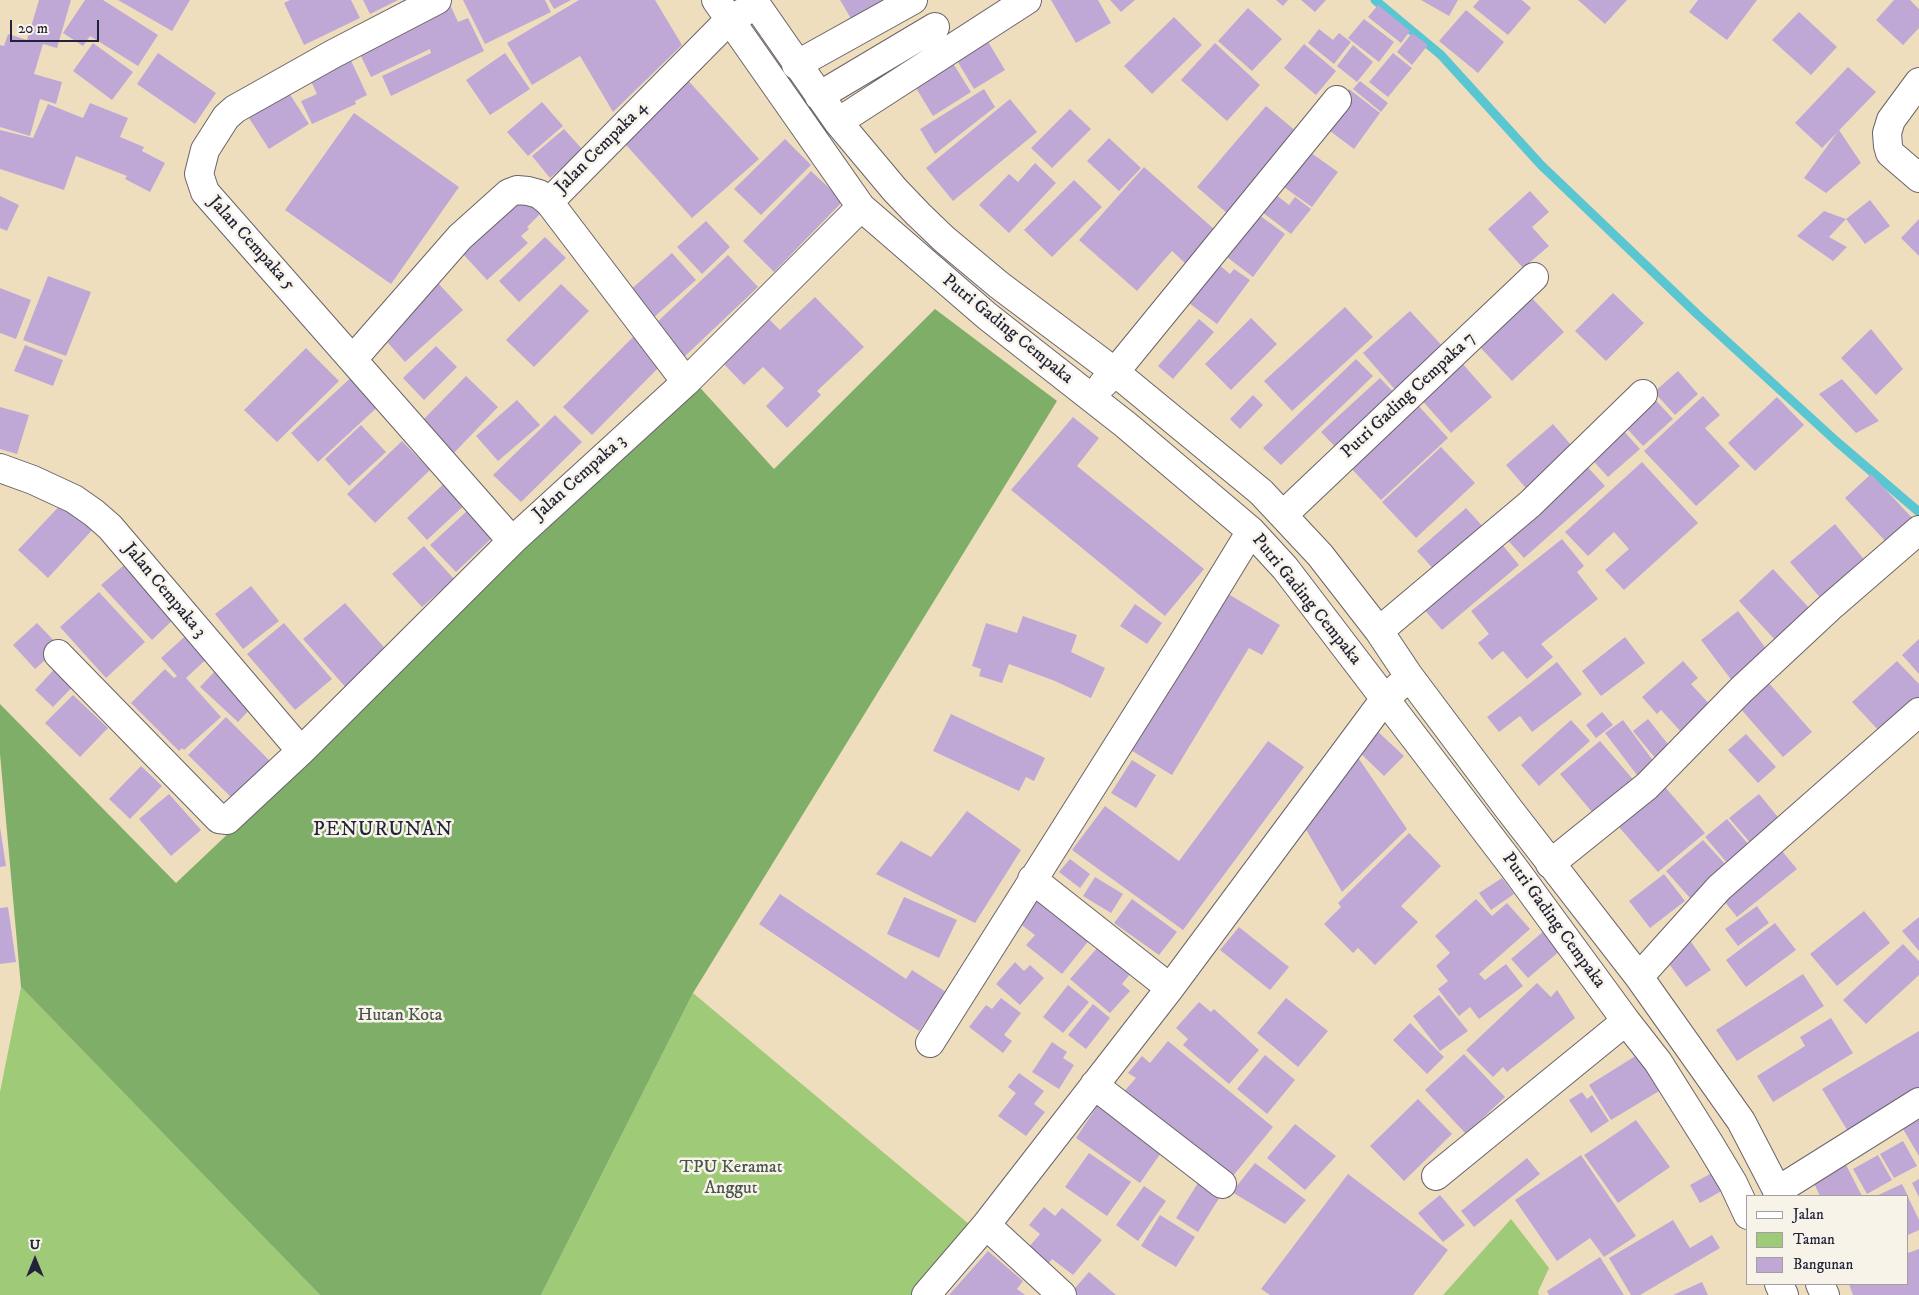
<!DOCTYPE html>
<style>
body{margin:0}
#map{position:relative;width:1919px;height:1295px;overflow:hidden;background:#efdebe;font-family:"IM FELL DW Pica",serif}
canvas{display:block}
.legend{position:absolute;left:1746px;top:1195px;width:162px;height:90px;box-sizing:border-box;background:#f7f3e8;border:1px solid #a29fa3;margin:0;padding:6px 9px;list-style:none;font-size:15px;color:#22223b}
.legend li{display:flex;align-items:center;gap:10px;height:25px}
.legend b{width:25px;border:1px solid #a29fa3}
.north{position:absolute;left:10px;top:1235px;width:50px;height:50px;-webkit-text-stroke:4px #f7f3e8;paint-order:stroke;rotate:0deg;font-size:14px;font-weight:700;line-height:20px;text-align:center;color:#22223b}
.north::after{content:'';display:block;margin:auto;width:18px;height:22px;background:#22223b;clip-path:polygon(50% 0,100% 100%,50% 72%,0 100%)}
.scale{position:absolute;left:10px;top:20px;width:89px;height:22px;box-sizing:border-box;border:2px solid #22223b;border-top:0;padding-left:6px;font-size:15px;line-height:18px;white-space:nowrap;color:#22223b;-webkit-text-stroke:4px #f7f3e8;paint-order:stroke}
</style>
<div id="map">
<canvas width="1919" height="1295"></canvas>
<ul class="legend">
<li><b style="height:6px;background:#fff"></b>Jalan</li>
<li><b style="height:14px;background:#9fca78"></b>Taman</li>
<li><b style="height:14px;background:#bfa8d6"></b>Bangunan</li>
</ul>
<div class="north">U</div>
<div class="scale">20 m</div>
</div>
<script>
const context = document.querySelector('canvas').getContext('2d');
context.lineJoin = 'round';
function paint(path, color) {
  context.fillStyle = color;
  context.fill(path, 'evenodd');
}
function poly(rows) {
  const path = new Path2D();
  for (const r of rows) {
    path.moveTo(r[0], r[1]);
    for (let i = 2; i < r.length; i += 2) path.lineTo(r[i], r[i + 1]);
  }
  return path;
}
function stroke(path, color, width, dash) {
  context.strokeStyle = color;
  context.lineWidth = width;
  context.lineCap = dash ? 'butt' : 'round';
  context.setLineDash(dash || []);
  context.stroke(path);
}
function label(font, color, halo, rows, align = 'center') {
  context.font = font + ' "IM FELL DW Pica",serif';
  context.lineWidth = 5;
  context.setLineDash([]);
  context.textBaseline = 'middle';
  context.strokeStyle = halo;
  context.fillStyle = color;
  for (const [text, x, y, turn = 0] of rows) {
    context.save();
    context.translate(x, y);
    context.rotate((+turn || 0) * Math.PI / 180);
    context.textAlign = isNaN(turn) ? turn : align;
    if (halo) context.strokeText(text, 0, 0);
    context.fillText(text, 0, 0);
    context.restore();
  }
}
paint(poly([
 [21,987,320,1295,0,1295,0,1092],
 [693,993,988,1240,939,1295,541,1295],
 [1511,1219,1549,1268,1538,1292,1539,1295,1443,1295]
]), '#9fca78');
paint(poly([
 [935,309,1057,401,693,993,541,1295,320,1295,21,987,0,754,0,704,176,883,444,629,694,381,774,469]
]), '#7fae68');
stroke(poly([
 [1375,0,1441,55,1541,165,1697,314,1836,441,1919,512]
]), '#5ac6d2', 9);
paint(poly([
 [39,0,71,0,57,48,43,44,34,74,62,82,56,104,40,99,30,136,0,127,0,45,4,46,8,34,27,40],
 [85,0,103,0,158,35,138,66,90,36,83,46,63,33],
 [118,0,190,0,172,31],
 [290,0,351,0,360,18,304,45,284,3],
 [363,0,398,0,370,14],
 [448,0,458,22,468,18,484,51,391,96,382,76,431,53,430,49,371,77,359,52],
 [463,0,545,0,551,12,485,44],
 [549,0,571,0,554,9],
 [579,0,655,0,682,45,613,112,580,56,532,85,507,43],
 [840,0,903,0,856,27],
 [1051,0,1098,0,1111,23,1076,43],
 [1110,0,1135,0,1121,12],
 [1276,0,1288,0,1283,6],
 [1301,0,1326,0,1315,12],
 [1421,0,1458,0,1449,16],
 [1479,0,1522,0,1531,8,1508,35,1473,7],
 [1578,0,1627,0,1605,24],
 [1698,0,1757,0,1727,40,1689,12],
 [1894,0,1910,0,1919,9,1919,28,1903,45,1876,20],
 [1378,5,1410,31,1401,43,1368,17],
 [1248,8,1282,39,1252,71,1218,41],
 [1466,10,1504,42,1478,73,1439,41],
 [1799,12,1837,47,1811,75,1772,40],
 [1174,17,1202,45,1152,94,1124,66],
 [1364,19,1394,42,1379,62,1348,38],
 [1319,29,1333,40,1339,33,1351,42,1334,64,1308,43],
 [1412,33,1428,45,1412,65,1397,52],
 [987,40,1005,70,974,89,956,59],
 [93,43,133,72,112,100,73,71],
 [1215,43,1260,85,1227,121,1181,80],
 [1304,44,1336,71,1316,95,1284,68],
 [1353,45,1373,62,1357,82,1337,66],
 [158,53,216,93,195,124,137,84],
 [505,53,530,89,490,115,466,80],
 [1393,53,1412,68,1388,97,1369,82],
 [348,54,367,95,355,101,356,104,312,124,301,101,317,94,307,73],
 [951,60,971,92,933,116,913,83],
 [1848,67,1876,92,1822,148,1795,123],
 [685,77,759,159,692,218,618,136],
 [1360,81,1388,103,1381,112,1353,89],
 [984,89,995,107,935,154,920,129],
 [1349,89,1380,113,1354,149,1322,125],
 [289,93,309,124,269,149,249,118],
 [1010,99,1037,132,953,201,926,168],
 [542,102,563,126,528,156,507,132],
 [90,103,128,118,120,137,144,147,142,151,165,163,150,192,125,179,127,176,76,156,64,190,0,169,0,130,33,138,48,104,83,118],
 [1266,106,1297,132,1227,213,1197,187],
 [1070,109,1091,129,1052,168,1031,148],
 [354,113,459,187,391,284,285,210],
 [564,129,583,150,550,178,532,156],
 [1839,130,1861,163,1826,193,1804,178],
 [1109,138,1141,168,1119,191,1087,161],
 [785,139,811,165,761,215,734,189],
 [1307,150,1338,172,1312,207,1281,185],
 [1035,163,1056,183,1009,233,979,205,1009,174,1018,182],
 [1144,167,1215,230,1185,263,1172,251,1137,291,1079,240],
 [811,171,843,201,774,272,743,241],
 [1074,180,1102,207,1052,257,1024,230],
 [1271,191,1289,205,1295,197,1311,209,1291,234,1258,209],
 [1530,191,1549,212,1532,227,1549,246,1523,268,1488,229],
 [528,195,543,211,527,227,529,229,521,236,528,243,487,280,463,254],
 [0,196,19,205,7,231,0,228],
 [1870,200,1890,226,1865,244,1846,219],
 [1824,211,1846,219,1829,237,1847,247,1833,261,1797,236],
 [1255,212,1285,234,1253,277,1223,254],
 [1919,219,1919,256,1901,238],
 [706,221,730,247,702,274,677,247],
 [545,237,566,258,519,302,499,281],
 [672,253,696,280,652,319,628,292],
 [728,255,758,287,684,357,654,325],
 [1218,264,1230,274,1234,269,1250,280,1217,324,1189,303],
 [48,276,91,292,66,356,23,340],
 [438,283,463,310,405,362,381,335],
 [561,284,589,311,534,367,506,340],
 [0,288,31,300,16,339,0,333],
 [1613,293,1644,323,1606,361,1575,331],
 [1530,296,1564,332,1512,381,1478,345],
 [815,297,864,347,817,391,821,395,787,428,766,406,784,388,763,367,744,385,723,363,769,319,780,330],
 [1345,307,1373,337,1292,411,1264,381],
 [1410,311,1446,350,1398,393,1363,353],
 [1251,318,1277,344,1231,390,1205,364],
 [1199,319,1214,332,1173,379,1158,366],
 [1871,329,1903,369,1876,395,1841,358],
 [637,333,665,361,592,435,563,407],
 [25,345,63,360,53,386,14,371],
 [436,346,457,367,424,400,403,378],
 [306,348,339,381,277,442,244,410],
 [1356,359,1373,376,1281,465,1263,448],
 [1461,362,1492,397,1451,433,1420,398],
 [1678,371,1698,394,1675,415,1654,392],
 [357,372,384,401,318,462,291,433],
 [466,376,498,407,452,455,420,423],
 [1380,378,1402,401,1343,455,1321,432],
 [1842,379,1879,421,1856,433,1819,394],
 [1253,395,1263,405,1240,429,1230,419],
 [1651,395,1673,419,1643,446,1621,422],
 [1703,396,1720,415,1705,428,1740,466,1696,506,1644,451],
 [1777,397,1804,425,1755,471,1728,443],
 [517,400,540,425,498,461,476,436],
 [1416,403,1448,438,1381,500,1349,466],
 [0,407,29,415,17,454,0,449],
 [555,415,582,442,521,502,493,475],
 [1073,417,1099,438,1077,466,1204,569,1165,616,1011,490],
 [1553,424,1578,453,1531,494,1506,465],
 [361,425,386,452,349,486,325,459],
 [1619,426,1640,449,1608,477,1587,454],
 [402,441,430,470,375,523,347,494],
 [1441,447,1475,483,1416,538,1382,502],
 [1642,462,1698,523,1624,590,1605,570,1629,549,1614,532,1588,556,1565,532],
 [1584,463,1605,486,1524,558,1503,535],
 [1871,474,1915,521,1889,545,1845,498],
 [450,478,470,500,427,540,407,518],
 [65,500,95,527,48,578,18,550],
 [1466,508,1487,531,1439,575,1417,551],
 [467,511,493,537,456,572,430,545],
 [1835,524,1867,563,1822,600,1790,562],
 [1562,539,1584,566,1577,572,1598,599,1541,644,1553,657,1527,679,1503,651,1492,660,1478,643,1489,634,1471,611],
 [1500,542,1519,565,1442,630,1422,607],
 [424,546,454,579,422,607,392,574],
 [131,559,181,612,152,640,101,585],
 [1773,569,1811,610,1777,642,1739,601],
 [251,586,279,621,243,649,215,614],
 [99,592,145,642,106,678,60,627],
 [1225,592,1280,625,1262,655,1249,648,1172,775,1129,749],
 [345,603,390,654,348,690,303,639],
 [1135,604,1162,623,1147,644,1120,626],
 [1738,611,1770,654,1733,682,1701,640],
 [1023,616,1077,635,1071,652,1105,668,1091,698,1055,681,1009,664,1002,683,979,676,981,669,972,666,986,623,1017,633],
 [37,623,60,647,35,669,13,645],
 [284,623,332,679,295,710,247,654],
 [192,630,213,653,186,678,221,717,184,750,182,748,179,751,131,703,165,669,174,678,177,676,161,658],
 [1625,637,1645,663,1601,696,1582,671],
 [1919,639,1919,674,1902,655],
 [1683,661,1698,678,1691,684,1712,707,1683,734,1661,710,1657,714,1642,697],
 [1897,661,1919,684,1919,698,1881,733,1852,702],
 [61,662,80,679,53,707,35,690],
 [1557,662,1582,694,1532,732,1520,716,1499,732,1487,717],
 [216,670,254,705,238,722,200,687],
 [1768,682,1812,732,1783,757,1739,707],
 [73,695,108,728,80,757,45,723],
 [1602,712,1613,725,1596,738,1586,725],
 [951,714,1045,758,1034,781,1026,777,1019,791,933,751],
 [226,717,272,763,234,800,188,755],
 [1648,719,1675,753,1660,764,1633,731],
 [1571,720,1590,741,1539,786,1521,765],
 [1623,720,1657,766,1640,779,1605,733],
 [1374,728,1404,756,1384,776,1355,748],
 [1746,734,1776,767,1758,783,1728,750],
 [1268,741,1304,767,1183,930,1072,850,1105,806,1179,861],
 [1600,741,1637,784,1597,818,1560,774],
 [1357,756,1407,829,1342,892,1304,826],
 [1132,760,1156,775,1136,808,1111,793],
 [141,766,162,786,130,819,109,799],
 [1658,779,1705,833,1658,872,1612,819],
 [169,794,201,830,171,856,139,819],
 [1759,794,1782,822,1753,846,1729,818],
 [967,811,1021,850,975,923,876,874,901,841,931,857],
 [1727,819,1749,845,1728,864,1705,837],
 [0,827,6,866,0,867],
 [1409,833,1441,866,1401,906,1418,922,1375,965,1358,948,1353,953,1324,924,1341,907,1338,903],
 [1703,840,1727,866,1690,898,1666,871],
 [1776,844,1797,869,1737,917,1716,891],
 [1070,859,1090,874,1080,888,1059,872],
 [1664,874,1685,901,1650,928,1629,901],
 [1095,877,1123,894,1111,913,1083,896],
 [1502,878,1514,894,1491,910,1479,893],
 [780,894,906,979,912,970,946,992,919,1031,759,924],
 [904,897,957,920,939,958,887,934],
 [1040,898,1090,939,1062,974,1026,945,1035,935,1019,923],
 [1132,899,1177,932,1159,955,1114,923],
 [1476,899,1492,916,1507,903,1530,929,1479,974,1485,980,1506,964,1523,986,1479,1019,1470,1007,1459,1016,1438,989,1448,981,1436,966,1450,953,1435,936],
 [1757,906,1769,923,1738,946,1725,929],
 [8,907,16,962,0,964,0,908],
 [1864,911,1890,943,1837,986,1810,954],
 [1919,917,1919,951,1902,931],
 [1775,923,1796,950,1746,987,1726,960],
 [1239,927,1289,967,1270,990,1220,950],
 [1545,930,1561,950,1528,978,1511,959],
 [1689,939,1711,970,1686,987,1664,957],
 [1903,944,1919,961,1919,975,1866,1024,1843,1000],
 [1098,947,1130,974,1122,984,1130,991,1110,1013,1070,979],
 [1015,962,1024,971,1030,965,1044,978,1020,1005,996,984],
 [1803,974,1824,1006,1737,1061,1716,1030],
 [1537,983,1551,997,1557,990,1575,1018,1507,1072,1503,1067,1493,1077,1466,1050],
 [1068,985,1089,1002,1063,1033,1043,1017],
 [1439,995,1468,1031,1440,1051,1413,1016],
 [1001,998,1021,1013,1004,1035,1012,1041,1003,1053,969,1027,986,1005,992,1009],
 [1286,998,1328,1031,1298,1067,1257,1033],
 [1199,1002,1211,1012,1214,1009,1259,1050,1229,1084,1183,1045,1188,1039,1176,1028],
 [1093,1004,1110,1018,1086,1049,1068,1035],
 [1831,1018,1853,1053,1773,1102,1757,1076,1805,1046,1800,1037],
 [1410,1023,1444,1057,1427,1074,1393,1040],
 [1919,1031,1919,1091,1849,1133,1822,1089],
 [1168,1041,1273,1127,1228,1182,1121,1095,1136,1078,1128,1073,1142,1056,1150,1063],
 [1052,1042,1067,1052,1063,1058,1074,1065,1059,1089,1032,1072],
 [1464,1054,1505,1097,1466,1134,1425,1090],
 [1265,1055,1295,1080,1267,1114,1237,1089],
 [1637,1055,1659,1091,1611,1120,1589,1085],
 [1019,1073,1044,1091,1034,1104,1045,1112,1026,1136,998,1116,1016,1093,1008,1087],
 [1582,1092,1587,1099,1592,1095,1609,1121,1591,1133,1569,1100],
 [1418,1099,1452,1134,1404,1181,1370,1146],
 [1098,1105,1163,1150,1140,1183,1076,1138],
 [1636,1120,1670,1167,1618,1203,1584,1155],
 [1919,1120,1919,1156,1903,1129],
 [1295,1124,1336,1156,1305,1190,1267,1158],
 [1903,1141,1917,1166,1894,1178,1880,1154],
 [1089,1153,1131,1182,1107,1216,1065,1187],
 [1581,1155,1636,1236,1604,1257,1590,1238,1557,1261,1515,1200],
 [1878,1155,1892,1180,1867,1194,1853,1169],
 [1527,1158,1540,1174,1474,1227,1461,1211],
 [1844,1161,1862,1196,1820,1196,1811,1177],
 [1255,1163,1306,1200,1285,1224,1232,1192],
 [1717,1170,1727,1188,1700,1203,1690,1185],
 [1348,1174,1448,1250,1413,1295,1270,1295,1261,1289],
 [1201,1178,1223,1192,1198,1232,1176,1218],
 [1919,1179,1919,1197,1912,1183],
 [1902,1184,1908,1196,1876,1196],
 [1144,1186,1166,1201,1138,1241,1116,1225],
 [1440,1195,1465,1225,1443,1242,1418,1213],
 [1908,1197,1919,1220,1919,1230,1908,1235],
 [1044,1207,1055,1216,1062,1208,1102,1240,1073,1275,1052,1259,1043,1270,1023,1254,1040,1234,1029,1225],
 [1160,1215,1195,1237,1176,1267,1141,1246],
 [1673,1220,1690,1248,1712,1235,1720,1248,1640,1295,1631,1295,1609,1258],
 [1919,1249,1919,1295,1853,1295,1849,1284,1908,1284,1908,1253],
 [988,1251,1023,1281,1017,1289,1025,1295,949,1295],
 [1600,1257,1624,1295,1549,1295,1547,1291],
 [1089,1272,1116,1295,1069,1295],
 [1702,1282,1708,1295,1673,1295]
]), '#bfa8d6');
const minor = poly([
 [437,0,333,54,235,109,226,117,205,150,199,174,205,192,512,541],
 [716,0,861,207,987,316,1126,425,1251,531,1285,568,1514,868,1626,1021,1658,1062,1709,1143,1733,1183,1748,1215],
 [753,0,838,122,895,190,918,214,944,239,999,285,1115,372,1261,492,1320,555,1379,631,1409,676,1508,808,1639,977,1741,1121,1780,1196],
 [796,65,913,0],
 [1919,82,1891,120,1887,133,1888,146,1890,153,1919,178],
 [819,96,935,27],
 [838,122,1027,0],
 [353,359,460,237,509,193,517,190,528,191,539,194,549,202],
 [686,382,549,202,729,20,744,12],
 [1103,384,1115,372,1337,100],
 [0,468,33,480,74,499,94,513,110,527,301,751],
 [1283,515,1534,277],
 [1379,631,1530,504,1643,394],
 [58,654,219,819,227,820,301,751,512,541,686,382,861,207],
 [1550,864,1647,786,1741,690,1829,608,1919,530],
 [1032,879,1170,988],
 [1639,977,1719,888,1919,712],
 [930,1043,1182,644,1251,531],
 [1094,1085,1222,1184],
 [1436,1176,1626,1021],
 [1777,1191,1919,1102],
 [986,1225,1062,1295],
 [1779,1284,1784,1295],
 [1820,1284,1825,1295],
 [926,1295,986,1225,1170,988,1384,700,1398,687]
]);
stroke(minor, '#6a6469', 30);
stroke(minor, '#fff', 28);
label('18px', '#22223b', '#f7f3e8', [
 ["Jalan Cempaka 4",602,148,-45],
 ["Jalan Cempaka 5",251,244,48],
 ["Putri Gading Cempaka",1007,330,39],
 ["Putri Gading Cempaka 7",1409,396,-43],
 ["Jalan Cempaka 3",580,478,-42],
 ["Jalan Cempaka 3",164,591,50],
 ["Putri Gading Cempaka",1306,600,51],
 ["Putri Gading Cempaka",1553,921,54]
]);
label('18px', '#48544d', '#f7f3e8', [
 ["Hutan Kota",400,1016],
 ["TPU Keramat",731,1168],
 ["Anggut",731,1189]
]);
context.letterSpacing = '1px';
label('20px', '#22223b', '#f7f3e8', [
 ["PENURUNAN",383,831]
]);
context.letterSpacing = '0px';
</script>
